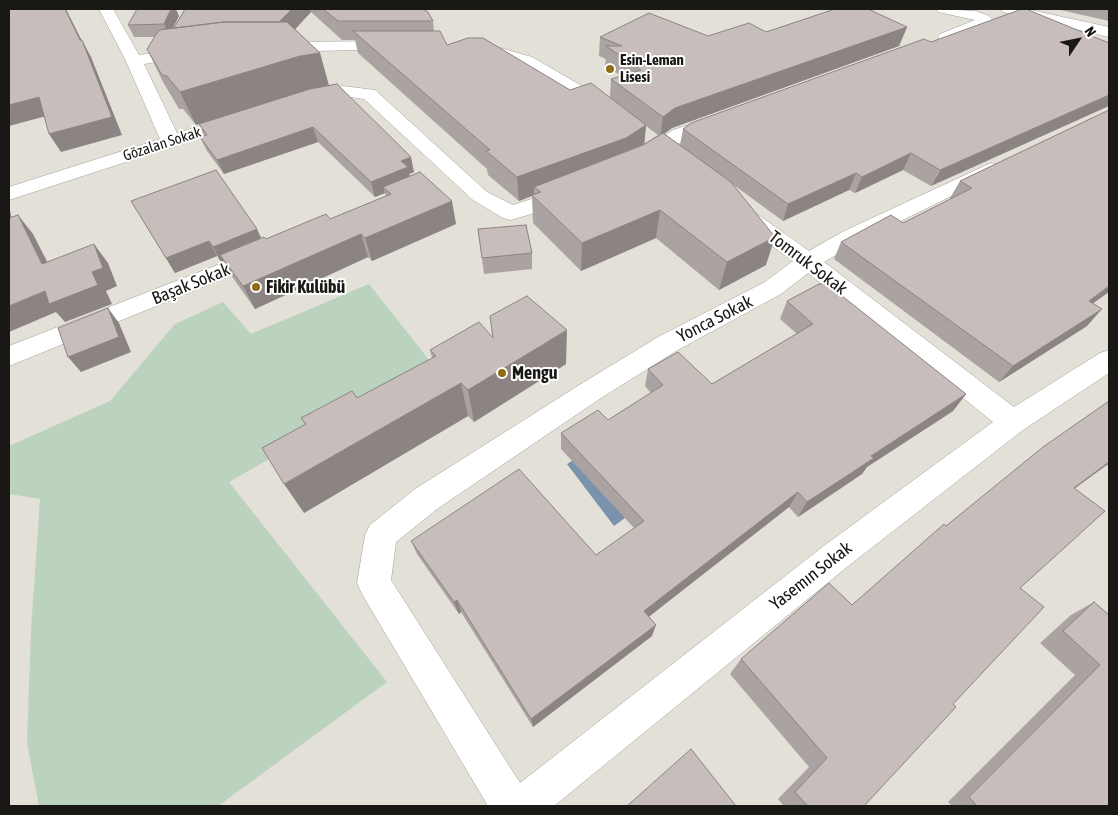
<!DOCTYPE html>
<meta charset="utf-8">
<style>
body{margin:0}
#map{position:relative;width:1118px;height:815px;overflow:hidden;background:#e2e0d7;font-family:"Asap Condensed",sans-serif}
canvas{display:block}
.frame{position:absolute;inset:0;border:10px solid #191815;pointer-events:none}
.north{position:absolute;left:1053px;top:15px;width:50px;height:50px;-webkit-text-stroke:4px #fff;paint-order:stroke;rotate:56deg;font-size:14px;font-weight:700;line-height:20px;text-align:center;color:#191815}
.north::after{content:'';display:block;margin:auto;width:18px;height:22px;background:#191815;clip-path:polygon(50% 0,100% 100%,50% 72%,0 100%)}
</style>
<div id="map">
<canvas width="1118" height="815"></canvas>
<div class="frame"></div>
<div class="north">N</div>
</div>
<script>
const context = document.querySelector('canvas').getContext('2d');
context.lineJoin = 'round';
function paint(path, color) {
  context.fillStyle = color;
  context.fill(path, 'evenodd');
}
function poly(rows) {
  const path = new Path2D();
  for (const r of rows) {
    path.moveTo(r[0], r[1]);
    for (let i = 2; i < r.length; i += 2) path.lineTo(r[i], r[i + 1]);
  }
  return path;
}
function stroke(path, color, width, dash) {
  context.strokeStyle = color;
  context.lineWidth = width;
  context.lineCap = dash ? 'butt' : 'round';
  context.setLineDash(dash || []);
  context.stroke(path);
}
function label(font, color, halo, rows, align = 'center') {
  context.font = font + ' "Asap Condensed",sans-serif';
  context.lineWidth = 4;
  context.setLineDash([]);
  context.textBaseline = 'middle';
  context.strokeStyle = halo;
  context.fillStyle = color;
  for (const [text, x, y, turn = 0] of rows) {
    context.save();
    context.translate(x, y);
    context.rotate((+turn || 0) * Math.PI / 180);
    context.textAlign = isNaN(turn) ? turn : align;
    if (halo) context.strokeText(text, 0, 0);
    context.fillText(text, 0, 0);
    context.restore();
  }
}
paint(poly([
 [369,284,433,365,229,482,387,682,218,806,39,806,27,743,31,630,40,499,9,494,9,446,110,401,175,324,223,302,251,334]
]), '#bbd2be');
paint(poly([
 [592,449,629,515,614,526,567,464]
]), '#7a92ac');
const minor = poly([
 [99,9,113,9,139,55,187,48,193,50,195,53,193,56,187,58,144,64,177,133,237,115,243,116,246,120,243,124,9,200,9,187,160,139,126,61,99,9],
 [936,9,976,11,989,16,992,19,984,28,946,42,940,40,938,37,940,34,975,20,938,12,936,9],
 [394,41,400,43,402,46,400,49,275,52,269,50,267,47,269,44,275,42,394,41],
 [477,44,487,44,532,57,613,104,616,108,613,112,607,113,601,112,520,63,486,54,471,52,469,49,471,46,477,44],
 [343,86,375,90,487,192,513,205,568,187,575,189,578,193,575,197,541,211,511,220,503,218,473,200,364,99,343,96,309,102,303,101,300,97,303,93,343,86],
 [718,115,724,116,727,120,724,124,687,138,648,164,641,166,634,164,631,160,634,156,673,130,718,115],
 [991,163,998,165,1001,169,998,173,860,241,824,262,1014,407,1100,353,1109,350,1109,373,1023,430,847,567,554,806,488,806,362,594,357,583,365,535,370,525,415,489,581,384,658,337,765,282,793,261,737,221,734,216,737,211,745,209,753,211,809,251,844,231,991,163],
 [808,273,993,422,825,545,520,783,391,580,396,542,437,509,601,398,676,351,781,294,808,273],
 [261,248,269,250,272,255,269,260,9,366,9,346,261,248]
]);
const major = poly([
 [1001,9,1026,9,1109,27,1109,37,1003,12,1001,9]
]);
stroke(minor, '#a2a098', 1);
stroke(major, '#a2a098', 1);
paint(minor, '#fff');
paint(major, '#fff');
paint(poly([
 [185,9,423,9,433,21,434,31,447,45,570,90,610,97,611,79,621,76,605,65,606,59,599,56,600,37,708,36,766,32,907,27,899,46,672,128,664,134,680,145,683,129,1026,9,931,186,903,170,855,193,849,190,783,221,731,183,766,265,719,290,656,238,581,271,533,223,532,196,519,201,488,175,487,169,358,53,355,40,342,40,311,12,295,29,320,53,329,86,414,172,409,174,410,176,456,224,372,261,368,257,255,309,233,278,224,261,221,262,217,256,175,273,131,201,266,239,330,219,386,196,385,193,375,197,318,142,224,174,207,151,200,137,204,136,199,124,196,125,183,109,179,109,163,82,147,49,154,37,134,37,128,25,179,16,173,28,174,28],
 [646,126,658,135,644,144],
 [1056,9,1109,9,1109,21],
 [1109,110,1093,304,1087,326,999,382,834,259,841,242,903,223,952,199,950,198,960,181],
 [478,229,532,253,532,269,484,274],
 [787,301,966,394,953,411,867,467,862,474,798,517,789,507,649,616,652,636,533,727,461,612,459,614,417,554,411,541,596,555,634,528,561,449,561,433,608,420,651,393,645,386,648,369,712,384,797,334,780,319],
 [493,337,566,364,474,422,468,416,304,513,305,425,301,418,357,398,432,358,430,350],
 [1109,401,1109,467,1107,465,1075,488,1020,588,953,704,864,806,784,806,778,799,809,767,730,674,741,659,852,605,946,526],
 [1094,602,1109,615,1109,806,952,806,948,802,1075,675,1040,643,1071,615]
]), '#aba3a1');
paint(poly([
 [65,9,66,9,84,45,82,40,91,57,122,135,61,152,49,134,80,40],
 [171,9,176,9,179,16,169,36,164,24],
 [292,9,310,9,311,12,285,40,279,22],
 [907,27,899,46,672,128,660,137,663,117,675,108],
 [320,53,329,86,310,89,196,125,180,92,300,56],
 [1109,95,1109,106,931,186,940,170],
 [39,97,50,115,9,126,9,105],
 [646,125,644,148,534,187,534,195,519,201,517,177],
 [313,127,318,142,224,174,217,160],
 [911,153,903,170,855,193,862,177],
 [411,157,414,172,409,174,411,182,383,187,385,193,375,197,371,182,401,161],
 [856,173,849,190,783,221,788,204],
 [452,201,456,224,372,261,365,238],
 [9,209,10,210,15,239,9,232],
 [660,210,656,238,581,271,582,243],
 [18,215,33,234,58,283,42,264],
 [257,229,264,244,220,255,224,261,221,262,213,247],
 [361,234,368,257,255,309,243,286],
 [775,237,766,265,719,290,727,262],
 [209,241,217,256,175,273,166,258],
 [94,244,108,263,117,286,106,291,112,304,65,322,56,312,9,332,9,306,92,272],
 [1109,286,1109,292,1074,317,1089,301],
 [108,308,119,323,131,352,81,372,68,357],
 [1102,309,1087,326,999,382,1013,366],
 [567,330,566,364,474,422,468,390],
 [461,383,468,416,304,513,284,484],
 [966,394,953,411,867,467,862,474,798,517,807,502,871,456],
 [1109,462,1109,463,1046,510,1074,488],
 [798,492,789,507,641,623,644,611],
 [457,600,461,612,459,614,454,602],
 [656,625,652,636,533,727,531,719]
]), '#8b8483');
const building = poly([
 [9,9,65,9,80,40,82,40,112,117,49,134,39,97,9,105,9,9],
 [137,9,171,9,164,24,128,25,137,9],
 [185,9,292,9,279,22,224,22,174,28,185,9],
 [323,9,423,9,428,12,433,21,338,21,323,9],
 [835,9,868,9,907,27,675,108,663,117,611,79,641,70,606,46,622,46,600,37,649,13,708,36,749,23,766,32,835,9],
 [1022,9,1026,9,1109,43,1109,95,940,170,911,153,862,177,856,173,788,204,683,129,691,123,924,39,931,42,1022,9],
 [224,22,287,22,320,53,300,56,180,92,167,76,162,75,147,49,159,30,224,22],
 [353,31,440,31,447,45,468,38,483,38,570,90,591,83,646,125,626,138,517,177,486,151,490,150,353,31],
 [337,84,411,157,401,161,408,167,371,182,313,127,217,160,200,137,207,135,199,124,310,89,337,84],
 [1109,110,1109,286,1089,301,1102,309,1013,366,841,242,891,215,903,223,972,188,960,181,1109,110],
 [663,133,731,182,775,237,727,262,660,210,582,243,532,195,541,192,534,187,643,145,663,133],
 [216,170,257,229,213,247,209,241,166,258,131,201,216,170],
 [420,172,452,201,365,238,361,234,243,286,220,255,264,237,266,239,326,214,330,219,391,194,383,187,420,172],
 [18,215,42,264,94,244,103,268,92,272,98,285,49,304,45,291,9,306,9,218,18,215],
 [526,225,532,253,482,258,478,229,526,225],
 [819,284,827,284,966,394,871,456,874,458,807,502,798,492,644,611,656,625,531,719,457,600,454,602,411,541,519,469,596,555,644,521,561,433,598,410,608,420,663,385,648,369,678,352,712,384,813,324,787,301,819,284],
 [527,296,567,330,468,390,461,383,284,484,262,448,306,424,301,418,352,391,357,398,436,356,430,350,479,322,493,338,490,316,527,296],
 [108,308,119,337,68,357,58,328,108,308],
 [1109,401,1109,462,1074,488,1105,511,1020,588,1044,607,953,704,956,707,864,806,808,806,795,792,827,758,741,659,829,583,852,605,944,524,946,526,1043,447,1109,401],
 [1094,602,1109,615,1109,806,977,806,969,797,1100,665,1063,631,1094,602],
 [691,749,736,806,627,806,691,749]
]);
paint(building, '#c7bdbb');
stroke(building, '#8b8483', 1);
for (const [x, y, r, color] of [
 [610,69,5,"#8f6e13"],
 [256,287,5,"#8f6e13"],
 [502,373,5,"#8f6e13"]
]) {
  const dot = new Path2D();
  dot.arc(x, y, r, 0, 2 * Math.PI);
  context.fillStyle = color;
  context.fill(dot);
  stroke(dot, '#fff', 2);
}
label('bold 15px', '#191815', '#fff', [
 ["Esin-Leman",620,60],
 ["Lisesi",620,77]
], 'left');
label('15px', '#191815', '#fff', [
 ["Gözalan Sokak",162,144,-18]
]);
label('18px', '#191815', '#fff', [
 ["Tomruk Sokak",808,263,37],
 ["Başak Sokak",191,284,-22],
 ["Yonca Sokak",715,319,-27],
 ["Yasemın Sokak",811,576,-38]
]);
label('bold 18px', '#191815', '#fff', [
 ["Fikir Kulübü",266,287],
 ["Mengu",512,373]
], 'left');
</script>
